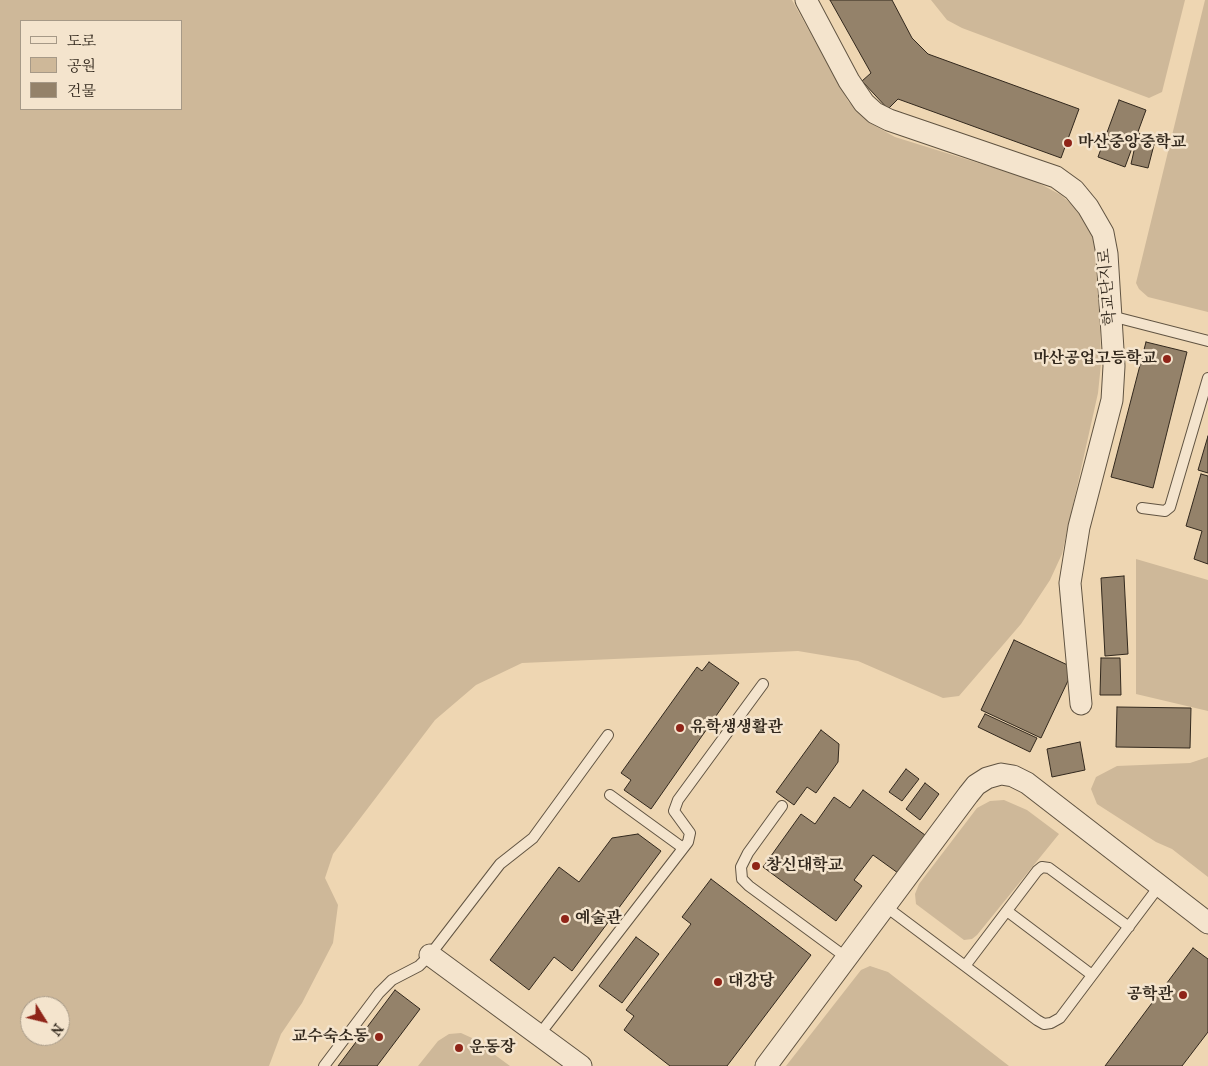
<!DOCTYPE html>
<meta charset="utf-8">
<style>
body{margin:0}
#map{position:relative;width:1208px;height:1066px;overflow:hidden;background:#eed6b2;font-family:"IM FELL French Canon","Noto Serif KR",serif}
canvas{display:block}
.legend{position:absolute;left:20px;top:20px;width:162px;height:90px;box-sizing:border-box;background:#f4e4cd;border:1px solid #a69987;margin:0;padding:6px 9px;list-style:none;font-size:15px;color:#32281d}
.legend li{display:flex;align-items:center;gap:10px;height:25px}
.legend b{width:25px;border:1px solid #a69987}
.north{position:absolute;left:20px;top:996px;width:50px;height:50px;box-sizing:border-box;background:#f4e4cd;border:1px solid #a69987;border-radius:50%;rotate:126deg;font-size:14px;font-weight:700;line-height:20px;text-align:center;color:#32281d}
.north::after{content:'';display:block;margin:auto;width:18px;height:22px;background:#8f2418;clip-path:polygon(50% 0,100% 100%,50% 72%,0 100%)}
</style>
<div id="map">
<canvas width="1208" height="1066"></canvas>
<ul class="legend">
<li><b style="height:6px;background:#f4e4cd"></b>도로</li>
<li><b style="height:14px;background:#ceb899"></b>공원</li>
<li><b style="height:14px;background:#94826a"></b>건물</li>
</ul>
<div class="north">N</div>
</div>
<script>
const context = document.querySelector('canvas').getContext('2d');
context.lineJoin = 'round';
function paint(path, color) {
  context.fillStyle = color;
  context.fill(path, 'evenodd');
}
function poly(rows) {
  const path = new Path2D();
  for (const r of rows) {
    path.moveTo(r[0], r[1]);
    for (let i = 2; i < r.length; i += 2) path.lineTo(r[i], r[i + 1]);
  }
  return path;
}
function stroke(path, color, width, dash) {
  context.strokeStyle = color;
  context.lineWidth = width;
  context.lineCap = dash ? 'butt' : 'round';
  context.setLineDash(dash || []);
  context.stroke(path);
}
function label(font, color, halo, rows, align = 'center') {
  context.font = font + ' "IM FELL French Canon","Noto Serif KR",serif';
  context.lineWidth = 5;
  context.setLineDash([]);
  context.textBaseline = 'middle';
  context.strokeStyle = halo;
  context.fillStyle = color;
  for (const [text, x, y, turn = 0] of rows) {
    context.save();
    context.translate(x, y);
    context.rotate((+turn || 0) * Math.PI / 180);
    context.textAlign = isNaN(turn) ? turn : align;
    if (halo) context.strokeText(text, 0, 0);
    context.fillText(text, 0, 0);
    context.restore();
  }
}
paint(poly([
 [0,0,792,0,848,101,868,122,895,137,1033,180,1061,195,1079,211,1092,234,1098,263,1101,364,1098,393,1062,554,1050,580,1021,624,959,696,943,698,858,661,798,651,522,663,476,685,435,720,333,854,325,878,338,905,333,943,302,1003,281,1034,269,1066,0,1066],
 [21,21,181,21,181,109,21,109],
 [30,1006,60,1006,60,1036,30,1036],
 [931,0,1185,0,1162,92,1149,98,962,28,947,20],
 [1205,0,1208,0,1208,312,1148,297,1139,289,1136,283],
 [1136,559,1208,580,1208,711,1136,694],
 [1208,757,1208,877,1172,849,1156,842,1097,804,1091,789,1096,777,1117,766,1190,763],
 [1004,800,1027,810,1059,834,977,935,972,939,964,940,916,904,915,894,919,884,977,808,990,801],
 [870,966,888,972,1009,1066,786,1066,861,970],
 [461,1033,472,1038,510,1066,418,1066,438,1041,449,1034]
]), '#ceb899');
const building = poly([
 [830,0,892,0,912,38,928,54,1079,109,1061,158,898,99,888,109,862,81,871,73,830,0],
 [1119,100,1146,110,1125,167,1098,157,1119,100],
 [1138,133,1156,137,1148,168,1131,164,1138,133],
 [1146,342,1187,352,1153,488,1111,477,1146,342],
 [1208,436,1208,473,1198,470,1208,436],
 [1201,474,1208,476,1208,564,1194,559,1202,531,1186,526,1201,474],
 [1124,576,1128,654,1105,656,1101,578,1124,576],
 [1014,640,1074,668,1041,738,981,710,1014,640],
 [1101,658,1120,658,1121,695,1100,695,1101,658],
 [709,662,739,683,651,809,624,790,631,780,621,773,697,667,702,671,709,662],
 [1117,707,1191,708,1190,748,1116,747,1117,707],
 [985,714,1037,738,1030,752,978,727,985,714],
 [821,730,839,744,838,762,816,793,807,787,794,805,776,792,821,730],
 [1080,742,1085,770,1052,777,1047,749,1080,742],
 [906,769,919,779,902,801,889,792,906,769],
 [925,783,939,794,920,820,906,809,925,783],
 [863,790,925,835,898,873,873,855,854,880,862,886,836,921,763,867,801,814,815,824,834,797,850,808,863,790],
 [638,834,661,851,572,971,554,957,529,990,490,960,559,867,579,882,612,838,638,834],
 [711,879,811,955,727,1066,670,1066,624,1030,634,1016,626,1010,691,924,682,917,711,879],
 [636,937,659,954,622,1003,599,986,636,937],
 [1193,948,1208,959,1208,1032,1182,1066,1105,1066,1193,948],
 [395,990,420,1009,377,1066,338,1066,395,990]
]);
paint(building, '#94826a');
stroke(building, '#32281d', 1);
const lane = poly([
 [1111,316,1208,341],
 [1142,508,1165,511,1170,507,1208,378],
 [610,795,683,848],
 [782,806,748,853,741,867,742,879,749,886,847,958],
 [885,906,1037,1020,1044,1024,1051,1023,1060,1018,1160,885],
 [1007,911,1092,975],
 [965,966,1037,871,1042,867,1049,868,1129,927],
 [539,1035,688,842,690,833,674,811,678,800,763,684],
 [324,1066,379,993,392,980,419,966,430,955,500,864,533,838,608,735]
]);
const street = poly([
 [806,0,849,81,864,103,875,113,889,120,1056,177,1074,190,1088,207,1103,233,1107,254,1114,366,1112,400,1079,527,1070,583,1081,704],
 [430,955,581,1066],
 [766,1066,968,795,976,785,987,778,1001,774,1013,776,1027,783,1208,923]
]);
stroke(lane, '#615442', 12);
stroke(street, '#615442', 23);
stroke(lane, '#f4e4cd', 10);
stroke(street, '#f4e4cd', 21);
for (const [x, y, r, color] of [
 [1068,143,5,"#8f2418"],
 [1167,359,5,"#8f2418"],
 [680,728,5,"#8f2418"],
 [756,866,5,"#8f2418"],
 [565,919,5,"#8f2418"],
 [718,982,5,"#8f2418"],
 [1183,995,5,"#8f2418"],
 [379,1037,5,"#8f2418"],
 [459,1048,5,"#8f2418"]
]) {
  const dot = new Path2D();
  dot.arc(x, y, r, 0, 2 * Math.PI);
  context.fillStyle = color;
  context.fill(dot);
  stroke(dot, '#f4e4cd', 2);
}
label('bold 16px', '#32281d', '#f4e4cd', [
 ["마산중앙중학교",1078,143],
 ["마산공업고등학교",1157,359,"right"],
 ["유학생생활관",690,728],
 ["창신대학교",766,866],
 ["예술관",575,919],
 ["대강당",728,982],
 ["공학관",1173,995,"right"],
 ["교수숙소동",369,1037,"right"],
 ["운동장",469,1048]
], 'left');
label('16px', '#32281d', '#f4e4cd', [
 ["학교단지로",1108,287,-95]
]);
</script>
